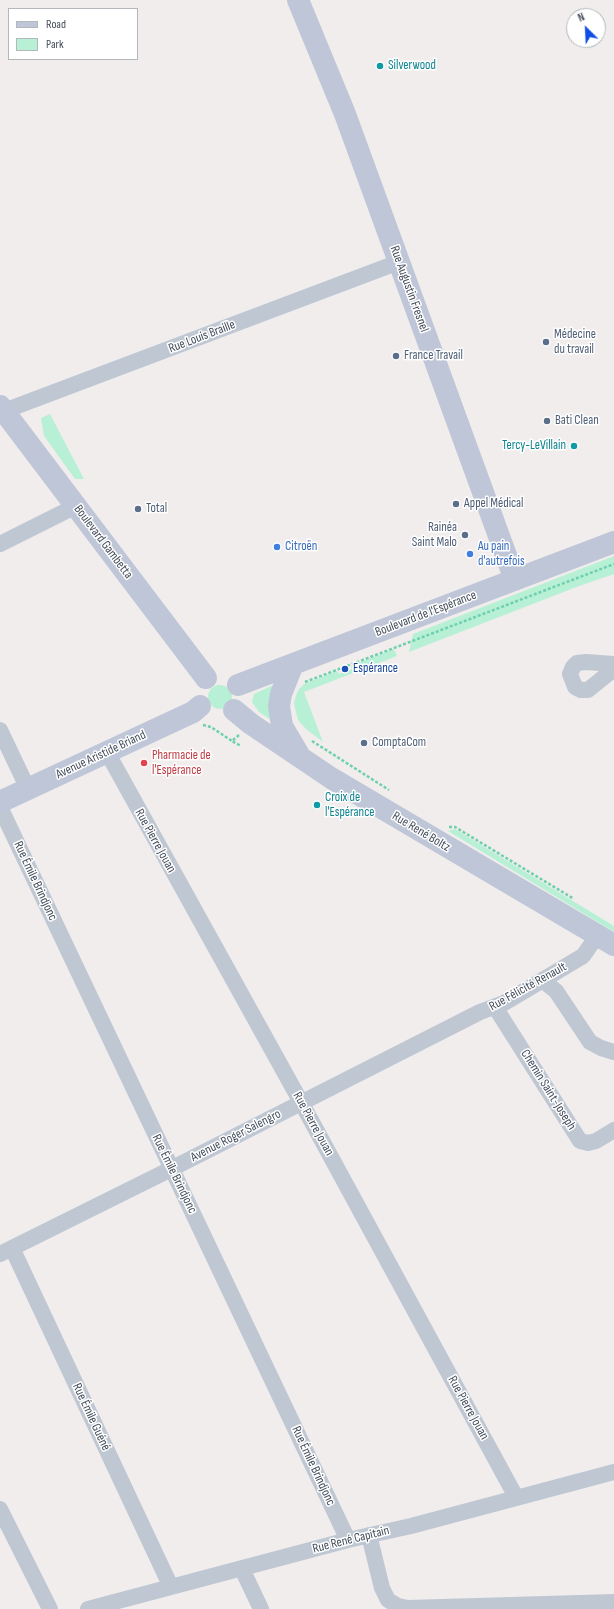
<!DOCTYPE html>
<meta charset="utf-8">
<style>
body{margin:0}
#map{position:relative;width:614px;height:1609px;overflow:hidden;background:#f0edec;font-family:"Sofia Sans Condensed",sans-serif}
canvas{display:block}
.legend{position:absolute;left:8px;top:8px;width:130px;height:52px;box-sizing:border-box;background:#fff;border:1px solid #b4b8bd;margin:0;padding:5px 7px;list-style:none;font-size:12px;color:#444d5b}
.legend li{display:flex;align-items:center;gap:8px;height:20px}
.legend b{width:20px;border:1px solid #b4b8bd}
.north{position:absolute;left:566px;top:8px;width:40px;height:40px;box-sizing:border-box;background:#fff;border:1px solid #b4b8bd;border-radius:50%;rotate:336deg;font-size:11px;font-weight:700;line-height:16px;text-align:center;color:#444d5b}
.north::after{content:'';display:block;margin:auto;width:14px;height:18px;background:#104ee6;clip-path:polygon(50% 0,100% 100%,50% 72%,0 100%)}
</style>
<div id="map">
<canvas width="614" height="1609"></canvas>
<ul class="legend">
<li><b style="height:5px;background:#bec6d7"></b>Road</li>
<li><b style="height:11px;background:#b8f0d6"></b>Park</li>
</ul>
<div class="north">N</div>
</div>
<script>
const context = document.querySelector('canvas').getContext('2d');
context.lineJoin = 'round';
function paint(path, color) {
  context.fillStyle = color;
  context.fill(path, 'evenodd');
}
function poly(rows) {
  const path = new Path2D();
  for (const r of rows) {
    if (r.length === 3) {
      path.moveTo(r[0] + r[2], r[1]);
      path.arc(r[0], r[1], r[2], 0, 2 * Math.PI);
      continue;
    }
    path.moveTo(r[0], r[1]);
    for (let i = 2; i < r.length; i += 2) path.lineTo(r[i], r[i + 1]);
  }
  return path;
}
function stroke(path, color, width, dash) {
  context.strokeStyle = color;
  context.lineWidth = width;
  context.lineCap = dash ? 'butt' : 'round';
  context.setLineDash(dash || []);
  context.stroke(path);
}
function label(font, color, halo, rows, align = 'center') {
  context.font = font + ' "Sofia Sans Condensed",sans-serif';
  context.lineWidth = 3;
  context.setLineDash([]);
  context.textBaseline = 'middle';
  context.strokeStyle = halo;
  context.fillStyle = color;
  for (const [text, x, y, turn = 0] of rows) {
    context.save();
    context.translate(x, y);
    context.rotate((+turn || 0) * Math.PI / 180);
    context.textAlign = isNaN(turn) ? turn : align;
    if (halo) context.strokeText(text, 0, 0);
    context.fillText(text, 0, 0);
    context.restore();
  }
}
paint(poly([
 [50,414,84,479,75,479,44,436,41,418],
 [614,556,614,574,579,586,409,652,413,634],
 [394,649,397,656,304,692,323,742,306,729,298,720,294,704,296,695,299,689,304,684,337,671,339,674,352,669,351,666],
 [278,683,274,722,259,712,252,702,254,694],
 [220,697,12],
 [455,829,614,926,614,932,448,831]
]), '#b8f0d6');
stroke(poly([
 [305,682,614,564],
 [203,725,211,727,232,741],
 [239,735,232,741,241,746],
 [312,741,389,790],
 [449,827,455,827,574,899]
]), '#6fd0ae', 2.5, [3, 2]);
stroke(poly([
 [4,411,399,262],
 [0,544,76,506],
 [614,664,586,662,577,663,573,667,570,674,575,687,581,690,588,690,614,669],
 [0,730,28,789],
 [107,752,307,1113,516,1497],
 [0,807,348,1540],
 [542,980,556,991,590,1042,601,1048,614,1052],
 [495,1007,580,1141,588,1143,596,1141,614,1130],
 [12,1248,171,1587],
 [0,1254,161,1174,480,1012,504,1003,583,956,597,936],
 [0,1509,50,1609],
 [369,1535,382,1588,388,1600,398,1606,408,1608,614,1602],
 [242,1569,261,1609],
 [88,1609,348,1540,411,1526,614,1472]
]), '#bfc7d3', 16);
stroke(poly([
 [298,0,345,114,515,580],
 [0,406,206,678],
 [293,664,281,694,279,706,282,726,298,753],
 [238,685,614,542],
 [234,710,251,724,331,778,614,945],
 [0,802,193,712,200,706]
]), '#bec6d7', 22);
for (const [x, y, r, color] of [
 [380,66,4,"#0f9aa8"],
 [546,342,4,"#5c6f8a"],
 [396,356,4,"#5c6f8a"],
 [547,421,4,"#5c6f8a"],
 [574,446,4,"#0f9aa8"],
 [456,504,4,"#5c6f8a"],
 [138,509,4,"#5c6f8a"],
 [465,535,4,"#5c6f8a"],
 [277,547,4,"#3f7fe0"],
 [470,554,4,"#3f7fe0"],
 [345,669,4,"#1a4fb4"],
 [364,743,4,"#5c6f8a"],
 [144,763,4,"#e0444e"],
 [317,805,4,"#0f9aa8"]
]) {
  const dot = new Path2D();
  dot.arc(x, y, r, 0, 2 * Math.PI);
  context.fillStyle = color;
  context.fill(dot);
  stroke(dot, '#fff', 1.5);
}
label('13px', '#0d838f', '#fff', [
 ["Silverwood",388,66],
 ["Tercy-LeVillain",566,446,"right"],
 ["Croix de",325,798],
 ["l'Espérance",325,813]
], 'left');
label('13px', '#444d5b', '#fff', [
 ["Rue Augustin Fresnel",409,289,70],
 ["Rue Louis Braille",202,337,-21],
 ["Boulevard Gambetta",103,542,53],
 ["Boulevard de l'Espérance",426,614,-21],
 ["Avenue Aristide Briand",101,755,-25],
 ["Rue René Boltz",421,832,31],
 ["Rue Pierre Jouan",155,841,61],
 ["Rue Émile Brindjonc",35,881,65],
 ["Rue Félicité Renault",528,987,-29],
 ["Chemin Saint-Joseph",548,1090,58],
 ["Rue Pierre Jouan",313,1124,61],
 ["Avenue Roger Salengro",236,1136,-27],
 ["Rue Émile Brindjonc",174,1174,64],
 ["Rue Pierre Jouan",468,1408,61],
 ["Rue Émile Guéné",91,1417,65],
 ["Rue Émile Brindjonc",313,1466,65],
 ["Rue René Capitain",351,1540,-14]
]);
label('13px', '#4e5e75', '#fff', [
 ["Médecine",554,335],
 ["du travail",554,350],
 ["France Travail",404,356],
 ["Bati Clean",555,421],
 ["Appel Médical",464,504],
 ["Total",146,509],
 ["Rainéa",457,528,"right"],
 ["Saint Malo",457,543,"right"],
 ["ComptaCom",372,743]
], 'left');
label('13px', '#366cbe', '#fff', [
 ["Citroën",285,547],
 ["Au pain",478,547],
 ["d'autrefois",478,562]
], 'left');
label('13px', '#164399', '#fff', [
 ["Espérance",353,669]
], 'left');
label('13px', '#be3a42', '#fff', [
 ["Pharmacie de",152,756],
 ["l'Espérance",152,771]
], 'left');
</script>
